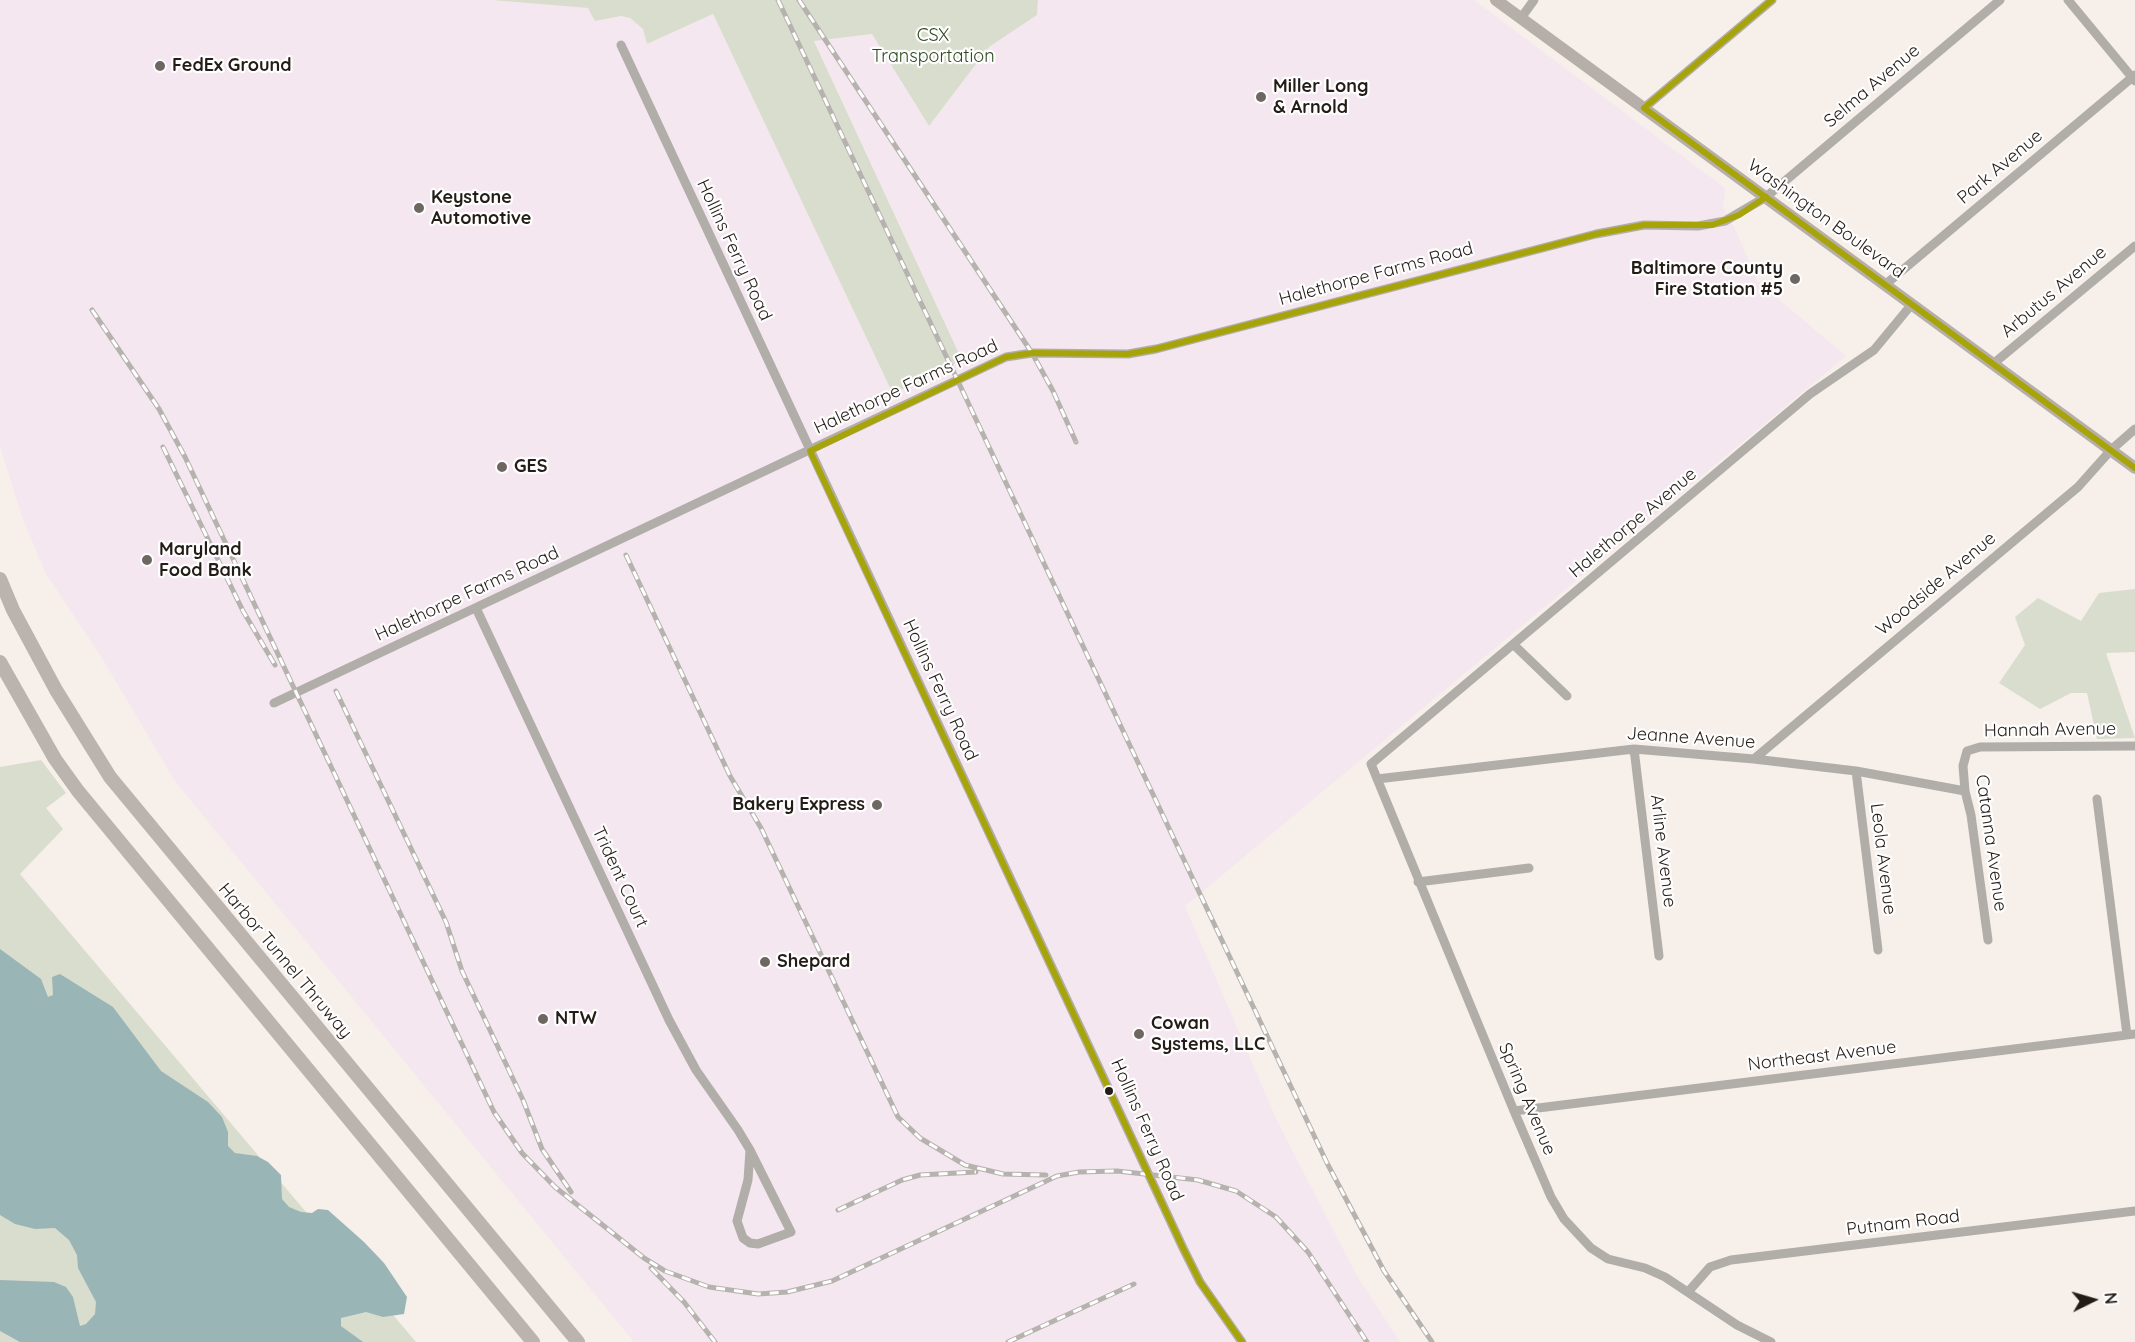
<!DOCTYPE html>
<style>
body{margin:0}
#map{position:relative;width:2135px;height:1342px;overflow:hidden;background:#f7efea;font-family:Quicksand,sans-serif}
canvas{display:block}
.north{position:absolute;left:2063px;top:1270px;width:60px;height:60px;-webkit-text-stroke:4px #fefefe;paint-order:stroke;rotate:85deg;font-size:16px;font-weight:700;line-height:24px;text-align:center;color:#241c17}
.north::after{content:'';display:block;margin:auto;width:21px;height:27px;background:#241c17;clip-path:polygon(50% 0,100% 100%,50% 72%,0 100%)}
</style>
<div id="map">
<canvas width="2135" height="1342"></canvas>
<div class="north">N</div>
</div>
<script>
const context = document.querySelector('canvas').getContext('2d');
context.lineJoin = 'round';
function paint(path, color) {
  context.fillStyle = color;
  context.fill(path, 'evenodd');
}
function poly(rows) {
  const path = new Path2D();
  for (const r of rows) {
    path.moveTo(r[0], r[1]);
    for (let i = 2; i < r.length; i += 2) path.lineTo(r[i], r[i + 1]);
  }
  return path;
}
function stroke(path, color, width, dash) {
  context.strokeStyle = color;
  context.lineWidth = width;
  context.lineCap = dash ? 'butt' : 'round';
  context.setLineDash(dash || []);
  context.stroke(path);
}
function label(font, color, halo, rows, align = 'center') {
  context.font = font + ' Quicksand,sans-serif';
  context.lineWidth = 4.5;
  context.setLineDash([]);
  context.textBaseline = 'middle';
  context.strokeStyle = halo;
  context.fillStyle = color;
  for (const [text, x, y, turn = 0] of rows) {
    context.save();
    context.translate(x, y);
    context.rotate((+turn || 0) * Math.PI / 180);
    context.textAlign = isNaN(turn) ? turn : align;
    if (halo) context.strokeText(text, 0, 0);
    context.fillText(text, 0, 0);
    context.restore();
  }
}
paint(poly([
 [0,0,492,0,589,8,595,21,621,16,630,18,643,29,648,44,713,14,893,394,962,359,814,40,872,34,929,126,989,47,1037,15,1038,0,1474,0,1725,188,1723,208,1736,231,1757,281,1846,356,1185,906,1277,1121,1357,1276,1400,1342,634,1342,175,781,102,658,46,574,22,517,0,446]
]), '#f4e7ef');
paint(poly([
 [492,0,1038,0,1037,15,989,47,929,126,872,34,814,41,962,360,893,394,713,14,647,44,643,29,630,18,621,16,595,21,588,8],
 [2135,589,2135,652,2106,653,2135,738,2097,739,2087,693,2071,693,2040,709,1999,683,2025,645,2015,617,2038,598,2081,621,2099,593],
 [41,760,66,793,46,808,63,829,20,874,416,1342,0,1342,0,767]
]), '#d9ddce');
paint(poly([
 [0,949,41,979,48,997,53,995,52,977,60,974,113,1007,161,1071,208,1102,222,1117,228,1132,228,1146,235,1153,257,1156,268,1162,281,1175,282,1199,289,1207,301,1212,312,1213,318,1209,328,1210,364,1242,384,1263,407,1297,404,1314,383,1317,366,1312,341,1318,341,1326,363,1342,20,1342,0,1331,0,1280,54,1282,66,1287,73,1297,80,1326,86,1324,95,1314,96,1302,78,1268,77,1255,69,1240,55,1228,35,1229,15,1224,0,1215]
]), '#9ab5b6');
stroke(poly([
 [2068,0,2135,81],
 [1521,18,1534,0],
 [621,45,1183,1248,1200,1282,1242,1342],
 [1644,108,1772,0],
 [1886,284,2135,75],
 [1993,364,2135,246],
 [476,608,669,1020,696,1070,738,1130,750,1150,791,1232,758,1244,750,1243,743,1238,737,1221,748,1180,750,1150],
 [1514,645,1567,696],
 [274,703,1006,357,1032,353,1128,354,1156,349,1596,234,1644,225,1698,226,1725,221,1766,197,2000,0],
 [1634,749,1659,956],
 [1754,759,2078,487,2111,450,2135,429],
 [1856,771,1878,950],
 [1377,779,1634,749,1754,759,1856,771,1965,791],
 [2097,799,2127,1035],
 [1418,882,1529,868],
 [1988,940,1971,815,1965,791,1963,766,1967,751,1980,747,2135,746],
 [1514,1111,2135,1034],
 [1688,1292,1710,1267,1731,1260,2135,1211],
 [1771,1342,1737,1325,1665,1277,1645,1268,1608,1259,1591,1248,1564,1219,1551,1197,1514,1111,1371,764,1810,394,1874,350,1912,304]
]), '#b1aea9', 9);
stroke(poly([
 [1496,0,2135,468]
]), '#b6afa9', 12);
stroke(poly([
 [0,579,13,610,56,690,110,777,578,1342],
 [0,662,55,759,78,791,533,1342]
]), '#bbb4ae', 14);
const rail = poly([
 [778,0,1327,1163,1384,1271,1432,1342],
 [799,0,1032,353,1053,391,1076,442],
 [92,310,159,409,185,457,494,1112,522,1153,555,1187,644,1258,665,1271,709,1287,758,1294,787,1292,832,1281,1057,1176,1079,1172,1117,1171,1198,1180,1236,1191,1276,1217,1308,1252,1367,1342],
 [163,447,243,611,275,665],
 [626,555,730,776,761,828,898,1117,920,1138,965,1165,1003,1174,1046,1175],
 [336,691,446,922,462,971,523,1100,542,1149,571,1192],
 [838,1210,902,1180,920,1175,976,1172],
 [651,1268,684,1302,715,1342],
 [1008,1342,1134,1284]
]);
stroke(rail, '#b6b2ae', 5);
stroke(rail, '#fefefe', 3, [9]);
stroke(poly([
 [1644,108,2135,468],
 [1644,108,1772,0],
 [810,451,1006,357,1032,353,1128,354,1156,349,1596,234,1644,225,1712,225,1739,215,1766,197],
 [810,451,1183,1248,1200,1282,1242,1342]
]), '#a7a409', 6);
for (const [x, y, r, color] of [
 [160,66,6,"#6e6661"],
 [1261,97,6,"#6e6661"],
 [419,208,6,"#6e6661"],
 [1795,279,6,"#6e6661"],
 [502,467,6,"#6e6661"],
 [147,560,6,"#6e6661"],
 [877,805,6,"#6e6661"],
 [765,962,6,"#6e6661"],
 [543,1019,6,"#6e6661"],
 [1139,1034,6,"#6e6661"],
 [1109,1091,5,"#241c17"]
]) {
  const dot = new Path2D();
  dot.arc(x, y, r, 0, 2 * Math.PI);
  context.fillStyle = color;
  context.fill(dot);
  stroke(dot, '#fefefe', 2);
}
label('18px', '#2e491d', '#fefefe', [
 ["CSX",933,36],
 ["Transportation",933,57]
]);
label('bold 18px', '#241c17', '#fefefe', [
 ["FedEx Ground",172,66],
 ["Miller Long",1273,87],
 ["& Arnold",1273,108],
 ["Keystone",431,198],
 ["Automotive",431,219],
 ["Baltimore County",1783,269,"right"],
 ["Fire Station #5",1783,290,"right"],
 ["GES",514,467],
 ["Maryland",159,550],
 ["Food Bank",159,571],
 ["Bakery Express",865,805,"right"],
 ["Shepard",777,962],
 ["NTW",555,1019],
 ["Cowan",1151,1024],
 ["Systems, LLC",1151,1045]
], 'left');
label('18px', '#241c17', '#fefefe', [
 ["Selma Avenue",1872,86,-40],
 ["Park Avenue",2000,167,-40],
 ["Washington Boulevard",1826,219,36],
 ["Hollins Ferry Road",734,250,65],
 ["Halethorpe Farms Road",1376,274,-15],
 ["Arbutus Avenue",2054,292,-40],
 ["Halethorpe Farms Road",906,387,-25],
 ["Halethorpe Avenue",1633,523,-40],
 ["Woodside Avenue",1936,584,-40],
 ["Halethorpe Farms Road",467,594,-25],
 ["Hollins Ferry Road",940,690,65],
 ["Hannah Avenue",2050,730,-1],
 ["Jeanne Avenue",1691,738,4],
 ["Catanna Avenue",1991,843,82],
 ["Arline Avenue",1663,851,83],
 ["Leola Avenue",1883,859,83],
 ["Trident Court",620,877,65],
 ["Harbor Tunnel Thruway",285,961,50],
 ["Northeast Avenue",1822,1056,-7],
 ["Spring Avenue",1527,1099,67],
 ["Hollins Ferry Road",1147,1130,66],
 ["Putnam Road",1903,1223,-7]
]);
</script>
